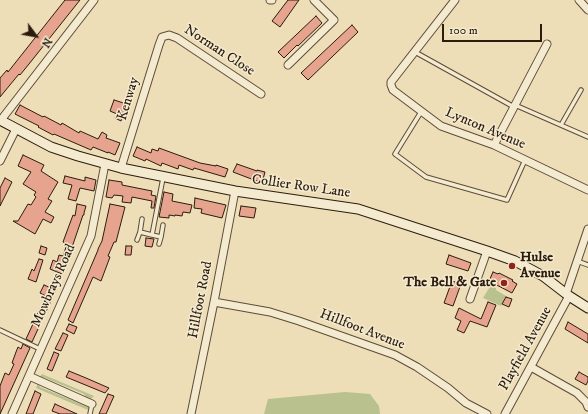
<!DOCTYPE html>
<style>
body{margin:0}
#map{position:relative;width:588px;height:414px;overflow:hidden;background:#eddeb7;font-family:"IM FELL DW Pica",serif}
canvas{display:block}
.north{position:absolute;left:16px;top:16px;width:40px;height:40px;-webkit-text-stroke:3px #f3ead0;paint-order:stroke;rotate:122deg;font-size:11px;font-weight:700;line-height:16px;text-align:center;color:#2c1c0e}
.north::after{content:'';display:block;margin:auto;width:14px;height:18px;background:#2c1c0e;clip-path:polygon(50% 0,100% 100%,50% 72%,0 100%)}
.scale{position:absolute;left:442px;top:24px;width:100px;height:18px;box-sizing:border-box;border:2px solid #2c1c0e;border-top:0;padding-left:5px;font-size:12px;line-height:14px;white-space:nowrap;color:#2c1c0e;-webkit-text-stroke:3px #f3ead0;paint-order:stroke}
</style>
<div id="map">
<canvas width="588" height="414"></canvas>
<div class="north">N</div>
<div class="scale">100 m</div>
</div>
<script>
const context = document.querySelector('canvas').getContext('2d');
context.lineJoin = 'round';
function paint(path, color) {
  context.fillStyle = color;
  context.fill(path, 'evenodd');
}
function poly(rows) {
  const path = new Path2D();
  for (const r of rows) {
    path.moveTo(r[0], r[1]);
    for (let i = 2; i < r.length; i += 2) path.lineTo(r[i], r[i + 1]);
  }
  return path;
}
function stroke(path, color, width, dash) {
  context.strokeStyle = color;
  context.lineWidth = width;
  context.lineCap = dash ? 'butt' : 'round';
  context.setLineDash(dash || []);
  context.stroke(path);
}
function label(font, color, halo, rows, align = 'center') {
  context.font = font + ' "IM FELL DW Pica",serif';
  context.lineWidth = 3;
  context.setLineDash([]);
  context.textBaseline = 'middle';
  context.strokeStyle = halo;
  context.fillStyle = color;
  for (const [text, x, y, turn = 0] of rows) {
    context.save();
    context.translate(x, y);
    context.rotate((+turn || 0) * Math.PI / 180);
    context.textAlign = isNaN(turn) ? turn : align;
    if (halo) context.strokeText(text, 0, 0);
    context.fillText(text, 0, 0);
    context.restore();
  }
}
paint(poly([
 [491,285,496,288,496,290,506,296,501,306,483,298],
 [42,374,94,396,90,400,87,399,84,394,43,377,40,379,39,378],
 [38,383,40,387,81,404,84,402,88,405,89,408,88,410,36,388],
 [345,392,370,394,379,406,380,414,264,414,268,399]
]), '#b9c18e');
const building = poly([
 [65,0,80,0,29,64,20,75,19,74,0,97,0,78,7,70,8,72,65,0],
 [288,0,299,0,280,27,272,21,288,0],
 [316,16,322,23,298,46,297,45,284,58,278,52,316,16],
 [352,25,358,32,308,80,301,73,352,25],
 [114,100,130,105,127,115,124,113,121,121,115,118,117,114,110,111,114,100],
 [20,105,43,117,44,116,61,125,62,123,79,133,80,131,98,139,102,132,107,135,106,138,120,143,115,155,108,152,108,153,93,147,91,150,54,134,53,135,38,127,39,126,15,114,20,105],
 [137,147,151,153,152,149,158,151,159,148,200,163,216,166,216,165,228,169,225,177,194,168,193,170,179,165,178,169,162,163,161,166,146,159,145,161,133,156,137,147],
 [23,155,44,165,41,171,58,182,48,199,52,201,45,212,54,217,51,223,43,219,35,234,13,221,18,221,28,204,31,205,36,197,34,195,36,192,23,184,31,172,18,166,23,155],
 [237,164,257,171,257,170,265,172,262,183,233,172,237,164],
 [65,176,85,181,85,177,96,180,94,191,80,188,76,201,68,199,72,185,63,183,65,176],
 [5,178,12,182,0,206,0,188,5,178],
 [109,180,122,182,122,185,152,191,151,195,156,196,154,208,151,208,152,201,132,197,131,203,122,202,123,196,114,195,112,198,106,197,109,180],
 [164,192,173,194,172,201,192,205,190,213,183,212,182,216,175,215,175,216,169,215,169,218,159,217,164,192],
 [195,198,226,205,222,218,201,213,202,209,194,208,195,198],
 [77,204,86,206,84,213,84,215,83,215,66,265,62,274,50,269,53,260,57,262,59,255,63,256,67,244,63,242,73,215,75,216,77,204],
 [110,204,125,207,116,242,114,242,108,256,110,257,101,281,93,277,73,323,68,320,98,250,98,249,102,241,110,204],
 [241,206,256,208,254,218,239,216,241,206],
 [146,238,154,239,152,247,145,246,146,238],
 [41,246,47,248,45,255,39,253,41,246],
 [126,246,132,246,131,255,125,255,126,246],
 [449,255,471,263,468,271,446,264,449,255],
 [39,259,43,260,36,282,28,279,32,269,34,271,39,259],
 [493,272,498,274,499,273,513,280,512,281,517,284,512,293,489,281,493,272],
 [452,281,461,284,453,306,444,303,452,281],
 [44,285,56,290,32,342,26,339,46,296,40,293,44,285],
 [506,297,512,299,509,307,502,304,506,297],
 [488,302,496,305,487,327,470,321,464,333,457,330,461,321,455,318,459,308,481,319,488,302],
 [568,322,588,334,588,343,565,329,568,322],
 [69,324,77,327,74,334,66,330,69,324],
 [63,333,68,335,61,351,55,349,63,333],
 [23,344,30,348,0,414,0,386,5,373,9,375,14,364,12,363,16,352,18,347,21,349,23,344],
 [54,352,59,354,52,371,47,369,54,352],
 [69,371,86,378,109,388,105,393,66,377,69,371],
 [579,372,588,377,588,381,586,385,575,379,579,372],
 [35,391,41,394,33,414,26,414,35,391],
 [108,394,114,396,106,414,99,414,108,394],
 [55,404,77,414,60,414,52,411,55,404]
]);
paint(building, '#e6a38d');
stroke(building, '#2c1c0e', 1);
const service = poly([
 [415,52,514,107],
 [515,105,588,137],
 [421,112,395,154,426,177,507,200,525,160],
 [561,125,581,90],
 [142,219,140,232,152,235,163,178],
 [152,235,161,237,163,225],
 [137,240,140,232],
 [159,244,161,237],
 [577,261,588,265],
 [0,330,40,349],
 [90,414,92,404]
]);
const minor = poly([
 [270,0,272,0],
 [455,0,391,82,391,85,393,90,441,126,494,145,588,190],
 [579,0,588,10],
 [288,65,334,20,314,0],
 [1,120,94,0],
 [494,145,547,44],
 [0,161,16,129],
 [121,168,159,45,162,37,169,35,177,38,261,94],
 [566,294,588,229],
 [470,299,487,251],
 [214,302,270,312,299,321,395,355,417,367,448,388,466,403,487,414],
 [531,367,577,393,586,402,588,407],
 [29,376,92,404],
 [12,414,91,236,105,164],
 [191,414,214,302,235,191],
 [505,414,569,296]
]);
const secondary = poly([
 [0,120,51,147,78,156,121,168,235,191,358,209,487,251,515,261,543,276,569,296,588,308]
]);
stroke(service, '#5c4c38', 5.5);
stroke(minor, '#5c4c38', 9);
stroke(secondary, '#2c1c0e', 11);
stroke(service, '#f3ead0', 3.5);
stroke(minor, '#f3ead0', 7);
stroke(secondary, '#f3ead0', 9);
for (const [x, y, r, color] of [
 [512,266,4,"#8f2418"],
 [504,283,4,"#8f2418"]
]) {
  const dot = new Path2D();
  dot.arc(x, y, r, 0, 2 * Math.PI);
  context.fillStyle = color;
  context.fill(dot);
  stroke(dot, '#f3ead0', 1.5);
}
label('14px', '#2c1c0e', '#f3ead0', [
 ["Norman Close",219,51,33],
 ["Kenway",129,99,-73],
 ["Lynton Avenue",485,129,23],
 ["Collier Row Lane",301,187,8],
 ["Mowbrays Road",54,286,-66],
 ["Hillfoot Road",201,300,-79],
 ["Hillfoot Avenue",362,330,21],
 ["Playfield Avenue",526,349,-61]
]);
label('bold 14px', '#2c1c0e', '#f3ead0', [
 ["Hulse",520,258],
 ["Avenue",520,274],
 ["The Bell & Gate",496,283,"right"]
], 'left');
</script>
